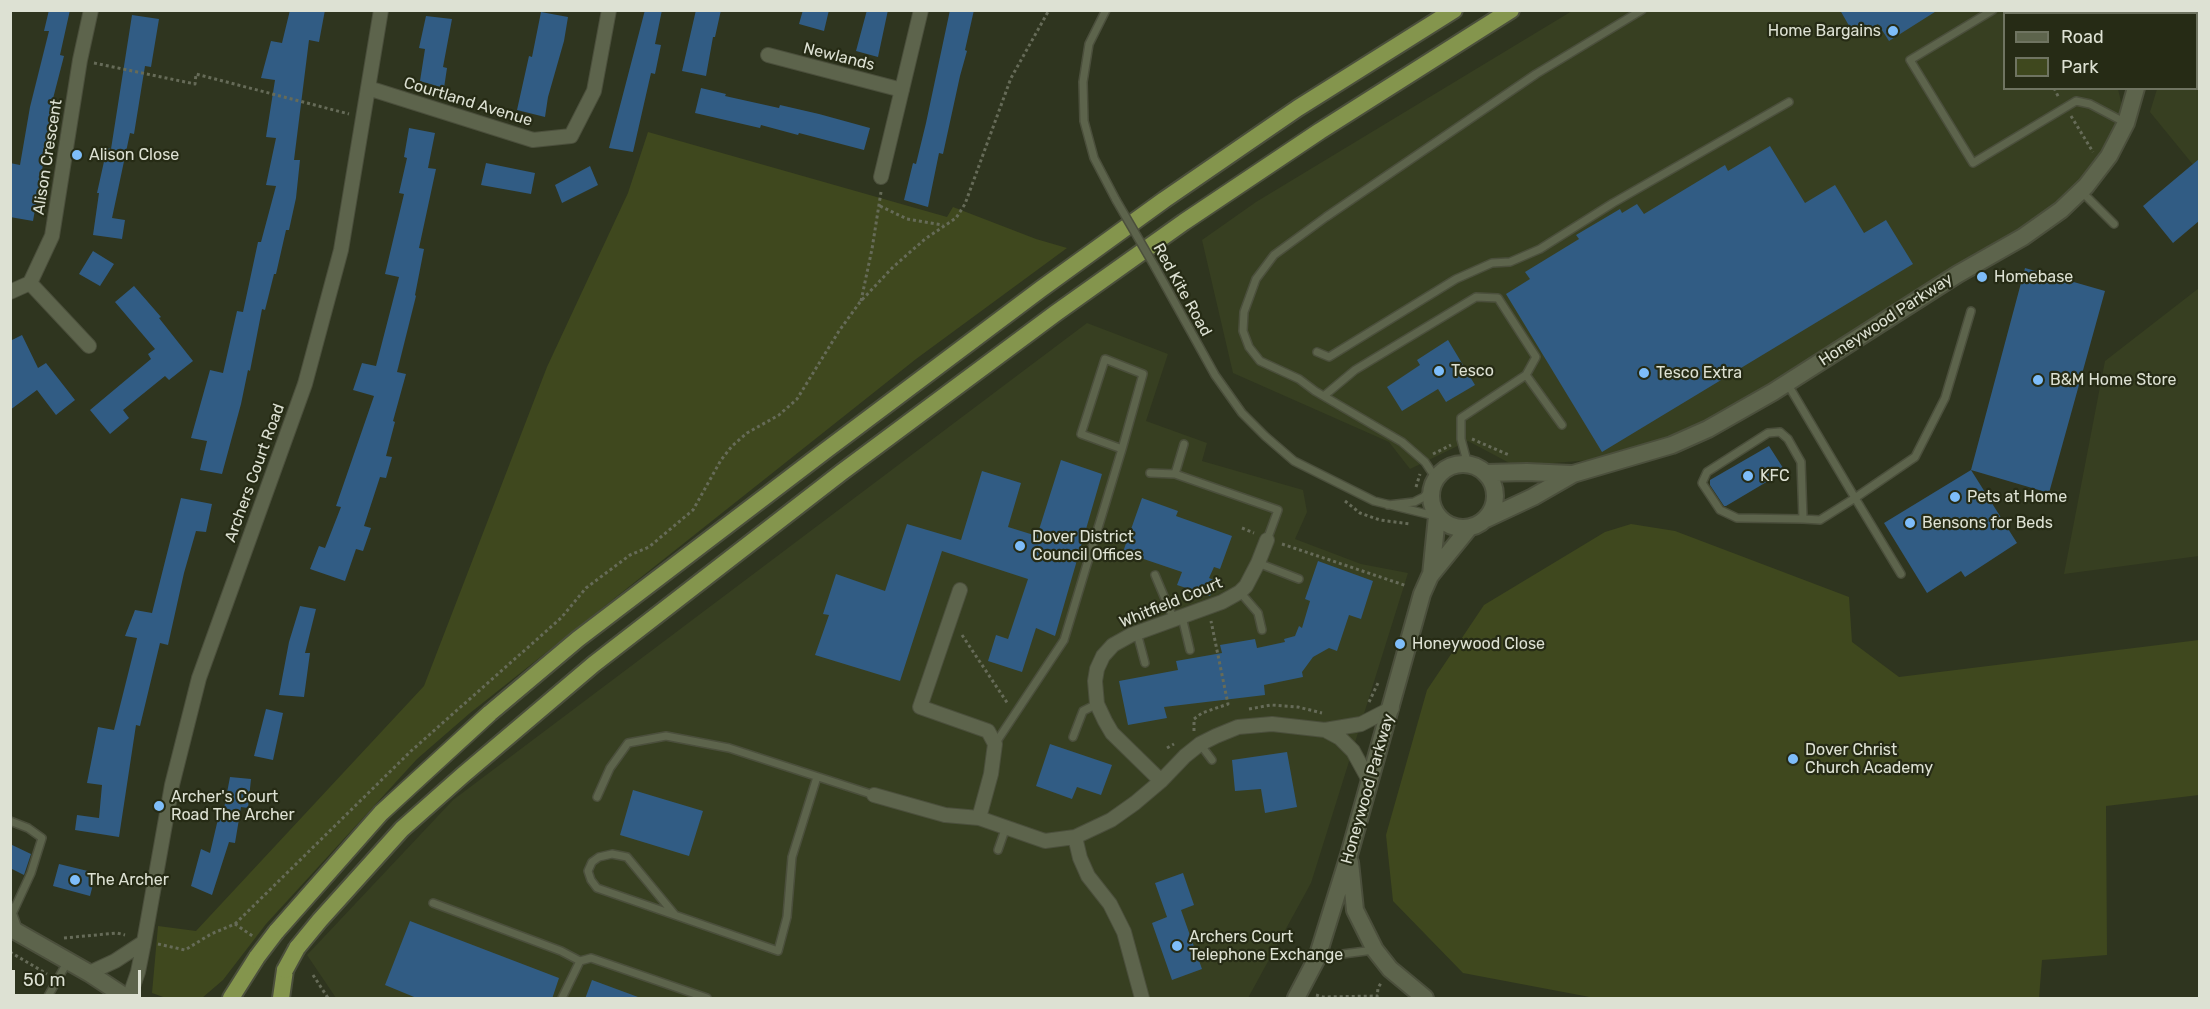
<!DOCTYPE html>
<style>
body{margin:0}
#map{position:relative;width:2210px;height:1009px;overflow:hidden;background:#2f351f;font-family:Rubik,sans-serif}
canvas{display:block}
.frame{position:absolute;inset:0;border:12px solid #dde1d3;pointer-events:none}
.legend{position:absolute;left:2003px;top:12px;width:195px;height:78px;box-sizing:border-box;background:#262b15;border:2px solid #6f7461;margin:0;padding:8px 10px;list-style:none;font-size:18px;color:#dde1d3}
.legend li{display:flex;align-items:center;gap:12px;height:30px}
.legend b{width:30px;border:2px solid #6f7461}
.scale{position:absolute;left:12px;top:970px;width:129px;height:27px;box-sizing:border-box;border:3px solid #dde1d3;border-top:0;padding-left:8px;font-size:18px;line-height:21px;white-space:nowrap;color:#dde1d3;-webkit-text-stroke:4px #262b15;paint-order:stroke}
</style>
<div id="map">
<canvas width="2210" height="1009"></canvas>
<div class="frame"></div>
<ul class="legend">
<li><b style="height:8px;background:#5d644c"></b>Road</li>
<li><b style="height:16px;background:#3f481e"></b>Park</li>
</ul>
<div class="scale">50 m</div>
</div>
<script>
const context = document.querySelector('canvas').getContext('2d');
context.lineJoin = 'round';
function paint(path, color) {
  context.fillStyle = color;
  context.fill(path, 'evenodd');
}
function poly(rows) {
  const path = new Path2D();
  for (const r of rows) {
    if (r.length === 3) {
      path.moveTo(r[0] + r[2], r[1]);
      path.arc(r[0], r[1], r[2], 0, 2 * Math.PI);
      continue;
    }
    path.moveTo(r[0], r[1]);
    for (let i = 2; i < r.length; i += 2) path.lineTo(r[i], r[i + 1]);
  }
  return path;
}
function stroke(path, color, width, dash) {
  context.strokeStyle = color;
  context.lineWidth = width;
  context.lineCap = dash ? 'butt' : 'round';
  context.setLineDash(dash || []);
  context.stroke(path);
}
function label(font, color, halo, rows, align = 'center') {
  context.font = font + ' Rubik,sans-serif';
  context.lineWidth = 4.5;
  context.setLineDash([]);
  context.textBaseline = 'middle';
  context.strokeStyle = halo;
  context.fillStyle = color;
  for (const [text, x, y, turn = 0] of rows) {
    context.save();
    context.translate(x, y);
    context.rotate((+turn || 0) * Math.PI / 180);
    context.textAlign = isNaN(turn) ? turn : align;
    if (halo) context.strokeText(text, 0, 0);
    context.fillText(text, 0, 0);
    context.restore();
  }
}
paint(poly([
 [1572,11,2151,11,2149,14,2004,14,2004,88,2118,89,2126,123,2086,186,1773,392,1630,457,1515,466,1468,441,1410,469,1389,442,1233,373,1202,240,1256,202],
 [2196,11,2199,11,2199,172,2150,112,2157,89,2196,88,2196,14,2194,13],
 [2199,288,2199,556,2064,574,2105,361],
 [1087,323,1168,354,1146,421,1207,443,1202,461,1303,490,1307,512,1295,539,1361,564,1408,573,1311,883,1248,998,336,998,307,955,453,800]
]), '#373f21');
paint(poly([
 [648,132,947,217,953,207,1036,239,1067,248,916,359,470,713,417,759,266,924,223,980,202,998,166,998,152,993,158,926,196,931,424,686,547,367,628,193],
 [1631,524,1675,531,1849,597,1852,642,1899,677,2199,640,2199,795,2106,806,2107,955,2042,960,2039,998,1595,998,1463,973,1393,901,1386,835,1427,690,1484,605,1605,532]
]), '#3f481e');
paint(poly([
 [49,10,70,10,60,55,64,56,49,114,52,114,33,221,10,217,10,163,20,165,30,107,49,31,44,31],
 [290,10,325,10,319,42,309,40,294,160,300,160,296,198,289,230,286,230,276,274,274,274,265,310,262,309,250,371,248,370,241,404,222,474,200,470,207,441,191,438,210,370,223,373,237,311,243,312,258,242,261,242,276,186,266,185,276,138,266,137,275,80,261,78,271,41,282,43],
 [645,10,662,10,655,44,661,45,655,74,651,73,633,152,609,148],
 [696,10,721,10,715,37,713,37,706,76,682,71],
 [803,10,829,10,824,31,799,24],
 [867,10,888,10,878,57,856,51],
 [950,10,974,10,965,50,967,51,960,76,943,154,939,153,928,207,904,200,913,163,916,164,926,123],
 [1840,10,1938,10,1889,41,1878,24,1856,38],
 [541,12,568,17,564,41,548,97,545,117,517,110,529,56,532,57],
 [132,15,159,19,151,67,145,66,134,134,130,133,112,218,125,220,122,239,93,235,99,193,97,193,107,148,111,149],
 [426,16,452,19,443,67,447,68,444,88,420,81,425,49,419,48],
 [701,88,726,94,725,96,779,108,780,105,819,114,870,128,864,150,799,133,798,135,761,125,760,128,695,113],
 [409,128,435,133,428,168,436,169,419,248,424,249,415,295,416,296,397,372,406,374,393,421,395,422,386,456,392,457,386,478,380,477,364,526,371,528,363,551,356,549,345,581,310,569,319,546,325,548,341,507,336,506,374,396,353,390,362,363,376,366,399,277,385,274,404,194,399,193,407,158,404,157],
 [1770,146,1805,203,1835,185,1864,233,1886,220,1913,264,1602,452,1506,294,1530,279,1525,272,1579,239,1576,235,1620,209,1622,213,1637,204,1644,214,1725,165,1728,171],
 [2199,159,2199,221,2173,243,2143,206],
 [486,163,535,173,531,194,481,185],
 [590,166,598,185,562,203,555,185],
 [93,251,114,264,100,286,79,274],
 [2025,268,2105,291,2049,493,1971,470],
 [134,286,161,317,159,318,193,361,169,380,165,376,123,410,129,418,110,434,90,410,151,359,148,354,155,349,115,302],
 [22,335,38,368,46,363,75,400,56,415,37,390,10,410,10,341],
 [1448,340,1475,385,1446,402,1438,389,1402,411,1387,387,1420,365,1417,360],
 [1769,446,1785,471,1726,506,1724,506,1710,485,1710,480],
 [1061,460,1102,474,1055,636,1036,628,1022,672,988,661,996,635,1008,639,1028,579,942,551,900,681,815,655,829,615,823,614,836,574,885,591,907,524,961,540,982,471,1021,483,1008,527,1037,536],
 [1971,470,2017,543,1965,577,1961,571,1927,593,1884,523],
 [181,498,212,504,206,532,196,531,184,573,168,645,160,643,140,726,136,725,119,837,75,830,77,815,99,818,102,785,87,783,98,727,114,730,137,638,125,636,135,610,152,613],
 [1142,498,1178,511,1176,516,1232,536,1220,569,1214,567,1209,578,1216,581,1210,596,1177,585,1182,572,1123,552],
 [1318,561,1373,581,1361,619,1349,615,1337,651,1329,648,1313,657,1302,672,1303,677,1264,685,1265,695,1164,707,1167,718,1128,725,1119,681,1178,670,1176,661,1222,653,1220,645,1255,639,1257,648,1285,642,1284,639,1295,636,1299,626,1302,628,1310,601,1305,599],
 [300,606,316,609,305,653,310,653,304,697,279,695,289,642],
 [266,709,283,713,273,760,254,756],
 [1050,744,1112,765,1101,795,1077,787,1072,799,1036,786],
 [1287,752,1297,807,1265,813,1261,789,1235,791,1232,760],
 [230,777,251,779,248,808,241,807,235,843,229,842,212,895,191,886,201,849,210,853,218,819,222,819],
 [633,790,703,811,689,856,620,835],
 [10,844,31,854,24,875,10,868],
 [59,864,96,873,90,896,53,886],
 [1183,873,1194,905,1181,910,1202,969,1172,980,1152,923,1167,917,1155,883],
 [410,921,559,978,552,999,419,999,385,985],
 [592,980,638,997,638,999,585,999]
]), '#315c84');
const service = poly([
 [1106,10,1089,44,1083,82,1084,121,1094,158,1116,200],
 [1993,10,1910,60,1973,163,2076,101,2090,104,2124,122],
 [2135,10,2140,14],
 [2082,192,2114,224],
 [1155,267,1215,375,1242,413,1265,436,1294,461,1374,501,1435,516],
 [1317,352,1329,357,1456,279,1492,263,1510,262,1540,249,1613,203,1789,102],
 [1526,375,1562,425],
 [1787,383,1855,498,1915,457,1945,398,1971,311],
 [1325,395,1355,370,1476,297,1498,298,1536,357,1526,375,1461,418,1461,439,1468,465],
 [1150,473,1175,474,1278,510,1267,540],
 [1175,474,1184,444],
 [1388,505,1414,502,1424,497,1431,488,1433,474,1425,462,1402,442,1315,391,1299,379,1260,361,1249,347,1243,331,1244,312,1256,279,1274,255,1326,217,1536,74,1642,10],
 [1803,519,1801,462,1788,439,1780,432,1768,433,1707,472,1702,483,1720,510,1737,518,1803,519,1820,520,1855,498,1901,574],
 [1258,563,1299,579],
 [1155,575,1174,620],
 [1240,592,1258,613,1262,630],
 [1182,617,1190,650],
 [1137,633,1145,663],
 [1073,737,1083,711,1097,704],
 [995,744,1064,640,1122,449,1143,374,1105,359,1081,434,1122,449],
 [1200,744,1212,760],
 [597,797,610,768,628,743,666,736,729,748,874,795],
 [10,821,28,828,42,838,31,873,13,912],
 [998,850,1006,827],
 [433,903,561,951,580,961],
 [10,906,18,929],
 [675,915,627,857,612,854,599,857,592,862,588,871,591,880,597,888,778,951,787,917,792,857,817,777],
 [1319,957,1374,950],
 [47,998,68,961],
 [562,998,580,961,591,958,707,998]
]);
const minor = poly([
 [768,55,902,90],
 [368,88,533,140,571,136,594,91,609,10],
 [881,177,921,10],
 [30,283,89,346],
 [10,292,30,283,52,236,80,60,91,10],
 [960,590,920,707,988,731,995,744,991,774,979,818],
 [1325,730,1340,738,1353,751,1370,782],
 [1161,781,1112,733,1105,721,1097,704,1095,681,1097,669,1103,656,1113,645,1131,635,1222,602,1240,592,1246,586,1258,563,1267,540],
 [874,795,945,815,979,818,1045,841,1075,837,1111,820,1135,803,1161,781,1185,756,1200,744,1216,736,1238,727,1272,724,1325,730,1361,724,1392,708],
 [1075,837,1080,858,1088,876,1110,904,1124,932,1142,998],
 [89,973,115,961,144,942],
 [129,998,138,972,144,942,172,785,199,678,305,384,341,250,381,10]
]);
const tertiary = poly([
 [2170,14,2172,10],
 [1463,496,32],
 [1485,473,1527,472,1571,474],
 [1486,519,1533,497,1573,474,1672,445,1708,429,1773,392,1958,274,2023,237,2061,210,2086,186,2109,156,2126,123,2136,88],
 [1431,575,1437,516],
 [1350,862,1355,910,1375,950,1390,969,1425,998],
 [10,928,89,973,127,998],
 [1296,998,1317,958,1349,855,1422,594,1430,576,1469,528]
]);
const trunk = poly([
 [276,932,381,813,490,713,578,639,825,451,1041,289,1164,200,1298,108,1454,10],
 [297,948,320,920,402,829,463,775,594,664,842,472,1056,313,1184,222,1320,131,1511,10],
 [231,998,257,957],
 [281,998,285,970]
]);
stroke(service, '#4b4f3c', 10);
stroke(minor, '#4b4f3c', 16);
stroke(tertiary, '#4b4f3c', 20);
stroke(trunk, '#4b4f3c', 20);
stroke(poly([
 [94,63,195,84,196,74,349,114],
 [2054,88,2059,98],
 [2071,116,2093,152],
 [880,206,907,219,943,225],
 [861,301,872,249,881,192],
 [1472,439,1509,455],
 [1433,454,1451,445],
 [1416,487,1420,474],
 [1345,501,1360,513,1380,520,1410,524],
 [1242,528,1254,533],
 [1282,544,1407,586],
 [962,635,1008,704],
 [1369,702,1378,683],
 [1249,709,1271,705,1298,707,1322,713],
 [1194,731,1194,719,1202,713,1228,704,1211,621],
 [1167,748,1174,744],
 [235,924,411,751,561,618,586,588,630,555,649,547,693,510,721,460,732,446,747,433,779,415,797,399,839,331,860,302,893,267,925,239,956,218,965,204,1011,78,1049,10],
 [64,938,117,933,125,935],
 [158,944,185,950,211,934,235,924,254,937],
 [10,952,47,974],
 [313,975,328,998],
 [1316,995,1323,997,1378,996],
 [1377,998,1378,988,1381,983]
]), '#666b58', 3, [3, 3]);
stroke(service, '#5d644c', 7);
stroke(minor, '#5d644c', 14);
stroke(tertiary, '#5d644c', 16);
stroke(trunk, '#84954d', 16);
const serviceBridge = poly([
 [1116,200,1155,267]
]);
const trunkBridge = poly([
 [257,957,276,932],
 [285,970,297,948]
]);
stroke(serviceBridge, '#4b4f3c', 10, []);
stroke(trunkBridge, '#4b4f3c', 20, []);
stroke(serviceBridge, '#5d644c', 7);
stroke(trunkBridge, '#84954d', 16);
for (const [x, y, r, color] of [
 [1893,31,6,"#7ebdf9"],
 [77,155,6,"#7ebdf9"],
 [1982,277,6,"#7ebdf9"],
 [1439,371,6,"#7ebdf9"],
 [1644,373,6,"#7ebdf9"],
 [2038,380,6,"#7ebdf9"],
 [1748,476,6,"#7ebdf9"],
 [1955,497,6,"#7ebdf9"],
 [1910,523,6,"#7ebdf9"],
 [1020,546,6,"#7ebdf9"],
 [1400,644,6,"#7ebdf9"],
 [1793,759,6,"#7ebdf9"],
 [159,806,6,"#7ebdf9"],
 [75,880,6,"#7ebdf9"],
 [1177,946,6,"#7ebdf9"]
]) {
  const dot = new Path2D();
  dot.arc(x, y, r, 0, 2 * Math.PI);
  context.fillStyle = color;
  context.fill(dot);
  stroke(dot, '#262b15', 2);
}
label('16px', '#dde1d3', '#262b15', [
 ["Home Bargains",1881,31,"right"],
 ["Alison Close",89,155],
 ["Homebase",1994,277],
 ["Tesco",1451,371],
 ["Tesco Extra",1656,373],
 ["B&M Home Store",2050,380],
 ["KFC",1760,476],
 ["Pets at Home",1967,497],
 ["Bensons for Beds",1922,523],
 ["Dover District",1032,537],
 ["Council Offices",1032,555],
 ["Honeywood Close",1412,644],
 ["Dover Christ",1805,750],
 ["Church Academy",1805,768],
 ["Archer's Court",171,797],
 ["Road The Archer",171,815],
 ["The Archer",87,880],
 ["Archers Court",1189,937],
 ["Telephone Exchange",1189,955]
], 'left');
label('16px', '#dde1d3', '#262b15', [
 ["Newlands",839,57,14],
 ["Courtland Avenue",468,102,17],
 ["Alison Crescent",48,157,-81],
 ["Red Kite Road",1182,290,61],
 ["Honeywood Parkway",1886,320,-33],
 ["Archers Court Road",255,473,-70],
 ["Whitfield Court",1171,603,-22],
 ["Honeywood Parkway",1368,789,-74]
]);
</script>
